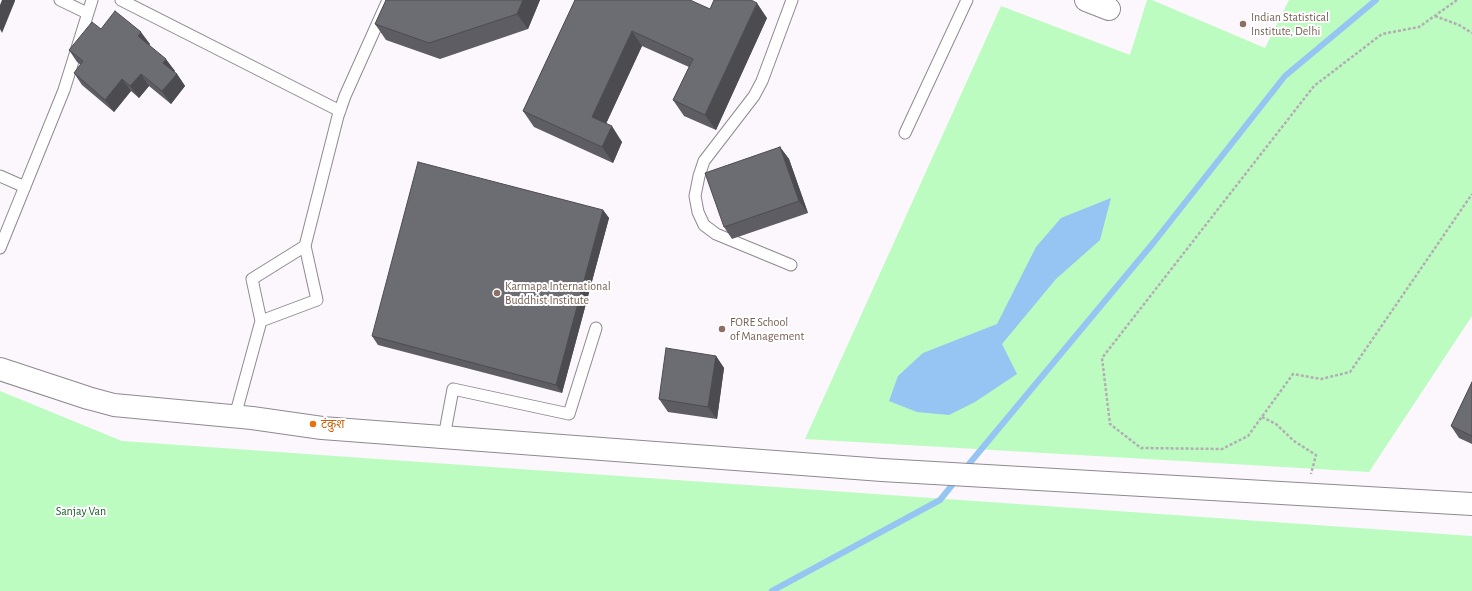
<!DOCTYPE html>
<meta charset="utf-8">
<style>
body{margin:0}
canvas{display:block;background:#fcf6fd}
</style>
<canvas width="1472" height="591"></canvas>
<script>
const context = document.querySelector('canvas').getContext('2d');
context.lineJoin = 'round';
function paint(path, color) {
  context.fillStyle = color;
  context.fill(path, 'evenodd');
}
function poly(rows) {
  const path = new Path2D();
  for (const r of rows) {
    path.moveTo(r[0], r[1]);
    for (let i = 2; i < r.length; i += 2) path.lineTo(r[i], r[i + 1]);
  }
  return path;
}
function stroke(path, color, width, dash) {
  context.strokeStyle = color;
  context.lineWidth = width;
  context.lineCap = dash ? 'butt' : 'round';
  context.setLineDash(dash || []);
  context.stroke(path);
}
function label(font, color, halo, rows, align = 'center') {
  context.font = font + ' "Alegreya Sans","Noto Sans Devanagari",sans-serif';
  context.lineWidth = 4;
  context.setLineDash([]);
  context.textBaseline = 'middle';
  context.strokeStyle = halo;
  context.fillStyle = color;
  for (const [text, x, y, turn = 0] of rows) {
    context.save();
    context.translate(x, y);
    context.rotate((+turn || 0) * Math.PI / 180);
    context.textAlign = isNaN(turn) ? turn : align;
    if (halo) context.strokeText(text, 0, 0);
    context.fillText(text, 0, 0);
    context.restore();
  }
}
paint(poly([
 [1147,0,1152,0,1265,48,1289,0,1472,0,1472,316,1369,472,805,439,1001,6,1130,55],
 [0,391,122,441,1472,536,1472,591,0,591]
]), '#bcfcc0');
paint(poly([
 [1111,198,1100,240,1056,279,1002,344,1017,374,975,402,949,415,917,412,889,401,898,376,923,353,997,324,1036,247,1061,218]
]), '#96c4f3');
stroke(poly([
 [964,470,1154,242,1285,76,1376,0],
 [772,591,940,500,957,479]
]), '#96c4f3', 6);
const service = poly([
 [60,0,87,13],
 [121,0,340,111],
 [905,133,967,0],
 [0,176,25,187],
 [305,246,338,116,345,96,388,0],
 [0,248,64,90,92,0],
 [791,265,716,234,704,225,698,212,695,196,699,176,704,161,754,96,762,81,792,0],
 [235,416,261,321,252,279,305,246,317,300,261,321],
 [444,437,453,389,569,414,596,328]
]);
const minor = poly([
 [1086,0,1109,9],
 [0,369,88,398,114,405,252,418,322,428,882,470,1472,504]
]);
stroke(service, '#8f8990', 13);
stroke(minor, '#8f8990', 24);
stroke(poly([
 [1457,0,1419,27,1382,34,1314,86,1102,358,1110,424,1141,448,1222,449,1248,436,1293,374,1321,379,1350,372,1472,194],
 [1435,16,1459,25,1472,33],
 [1262,417,1276,424,1294,441,1316,455,1311,474]
]), '#b3aeb4', 2.5, [3, 2]);
stroke(service, '#fff', 11);
stroke(minor, '#fff', 22);
paint(poly([
 [386,0,540,0,528,29,440,59,386,40,375,24],
 [575,0,710,9,767,18,716,130,684,116,673,100,689,67,642,46,606,124,622,142,613,163,534,127,523,111],
 [101,29,150,44,149,45,175,71,174,72,177,74,185,86,171,104,149,86,139,98,131,91,114,112,82,85,74,73,81,65,77,62,69,50],
 [780,147,789,159,808,213,732,239,724,227],
 [603,210,609,218,562,393,378,345,372,336],
 [716,356,724,368,717,419,668,412,659,399],
 [1472,382,1472,444,1459,438,1451,426]
]), '#5d5d63');
paint(poly([
 [2,0,15,0,15,1,2,33,0,29,0,5],
 [523,0,540,0,528,29,517,14],
 [757,3,767,18,716,130,705,115],
 [632,31,642,46,602,132,592,117],
 [141,32,150,44,147,48,138,36],
 [166,59,175,71,172,75,163,63],
 [141,74,149,86,139,98,130,86],
 [177,74,185,86,171,104,162,91],
 [122,79,131,91,114,112,105,100],
 [612,126,622,142,613,163,602,147],
 [780,147,789,159,808,213,799,201],
 [603,210,609,218,562,393,556,385],
 [716,356,724,368,717,419,708,407]
]), '#4c4c50');
const building = poly([
 [386,0,523,0,517,14,429,43,375,24,386,0],
 [575,0,690,0,710,9,714,0,751,0,757,3,705,115,673,100,693,59,632,31,592,117,612,126,602,147,523,111,575,0],
 [115,11,141,32,138,36,166,59,163,63,177,74,162,91,141,74,130,86,122,79,105,100,74,73,83,61,69,50,92,22,101,29,115,11],
 [780,147,799,201,724,227,705,173,780,147],
 [418,162,603,210,556,385,372,336,418,162],
 [666,348,716,356,708,407,659,399,666,348],
 [1472,382,1472,436,1451,426,1472,382]
]);
paint(building, '#6c6c73');
stroke(building, '#4c4c50', 1);
for (const [x, y, r, color] of [
 [1243,24,4,"#8d6e63"],
 [497,293,4,"#8d6e63"],
 [722,329,4,"#8d6e63"],
 [313,424,4,"#e8710a"]
]) {
  const dot = new Path2D();
  dot.arc(x, y, r, 0, 2 * Math.PI);
  context.fillStyle = color;
  context.fill(dot);
  stroke(dot, '#fff', 1.5);
}
label('12px', '#785e54', '#fff', [
 ["Indian Statistical",1251,17],
 ["Institute, Delhi",1251,31],
 ["Karmapa International",505,286],
 ["Buddhist Institute",505,300],
 ["FORE School",730,322],
 ["of Management",730,336]
], 'left');
label('12px', '#c56008', '#fff', [
 ["टंकुश",321,424]
], 'left');
label('12px', '#1a5b25', '#fff', [
 ["Sanjay Van",81,511]
]);
</script>
